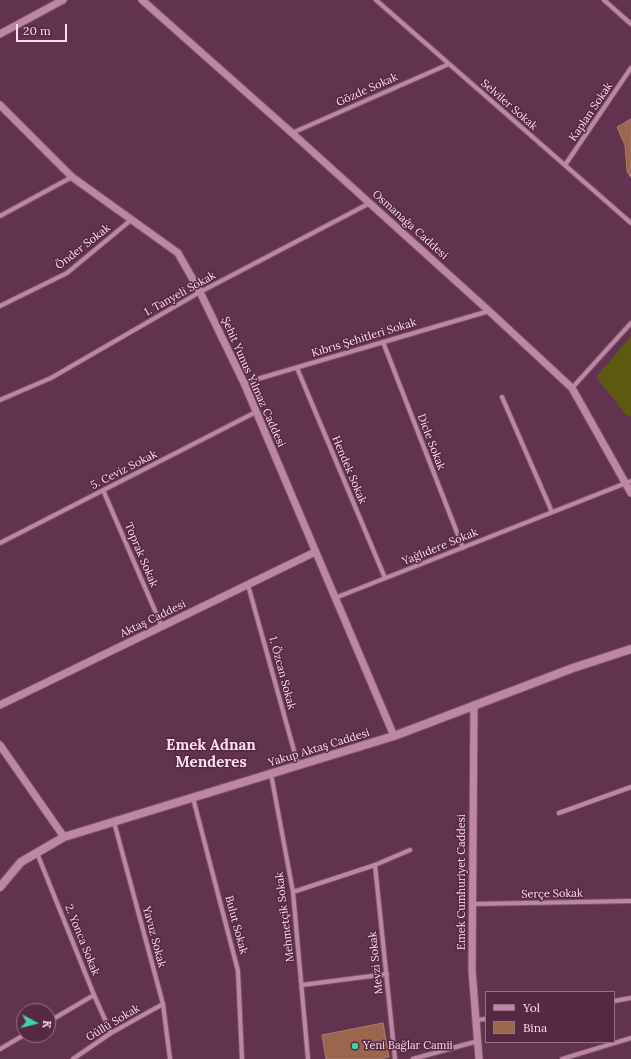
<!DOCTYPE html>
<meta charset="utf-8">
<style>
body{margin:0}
#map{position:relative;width:631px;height:1059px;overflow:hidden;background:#62334e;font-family:Lora,serif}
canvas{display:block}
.legend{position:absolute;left:485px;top:991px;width:130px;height:52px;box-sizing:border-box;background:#562943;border:1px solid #987187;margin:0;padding:5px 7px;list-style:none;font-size:12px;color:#fcdeed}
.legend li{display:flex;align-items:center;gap:8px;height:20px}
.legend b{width:20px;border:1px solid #987187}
.north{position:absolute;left:16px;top:1003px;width:40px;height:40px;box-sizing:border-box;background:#562943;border:1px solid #987187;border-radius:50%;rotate:97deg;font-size:11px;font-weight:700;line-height:16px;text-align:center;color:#fcdeed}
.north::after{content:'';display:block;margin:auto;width:14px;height:18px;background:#40d4a1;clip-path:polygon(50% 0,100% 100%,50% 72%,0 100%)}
.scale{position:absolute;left:16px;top:24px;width:51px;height:18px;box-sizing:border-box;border:2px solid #fcdeed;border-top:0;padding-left:5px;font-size:12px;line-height:14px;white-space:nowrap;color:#fcdeed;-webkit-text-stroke:3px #562943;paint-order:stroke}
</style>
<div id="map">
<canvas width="631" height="1059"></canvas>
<ul class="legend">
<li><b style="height:5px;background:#bd87a4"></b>Yol</li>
<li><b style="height:11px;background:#9a664e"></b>Bina</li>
</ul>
<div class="north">K</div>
<div class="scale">20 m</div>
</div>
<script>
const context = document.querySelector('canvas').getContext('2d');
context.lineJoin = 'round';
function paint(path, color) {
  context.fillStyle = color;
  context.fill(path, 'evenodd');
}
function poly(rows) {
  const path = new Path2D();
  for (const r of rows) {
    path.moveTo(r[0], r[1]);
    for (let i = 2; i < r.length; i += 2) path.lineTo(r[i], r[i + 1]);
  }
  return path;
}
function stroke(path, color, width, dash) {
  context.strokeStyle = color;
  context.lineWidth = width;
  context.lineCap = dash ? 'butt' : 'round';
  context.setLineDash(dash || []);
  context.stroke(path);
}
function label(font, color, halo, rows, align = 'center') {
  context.font = font + ' Lora,serif';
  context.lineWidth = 3;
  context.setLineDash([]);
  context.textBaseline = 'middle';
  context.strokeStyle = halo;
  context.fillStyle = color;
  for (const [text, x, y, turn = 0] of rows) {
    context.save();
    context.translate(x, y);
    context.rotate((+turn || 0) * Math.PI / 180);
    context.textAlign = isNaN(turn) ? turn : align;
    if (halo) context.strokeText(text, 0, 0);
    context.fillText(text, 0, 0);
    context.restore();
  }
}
paint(poly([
 [631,336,631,417,626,415,596,377]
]), '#5e5911');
const building = poly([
 [631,119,631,178,627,171,625,145,617,127,631,119],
 [383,1023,389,1057,378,1059,326,1059,322,1035,383,1023]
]);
paint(building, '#9a664e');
stroke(building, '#b27d64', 1);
const minor = poly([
 [376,0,631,223],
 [604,0,631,24],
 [292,133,449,64],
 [565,165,631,68],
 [0,216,72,177],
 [0,306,67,273,131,220],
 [383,342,463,548],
 [297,368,385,578],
 [244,383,489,311],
 [572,388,631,323],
 [502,397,552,512],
 [0,400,51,378,200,292,370,203],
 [103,490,162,627],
 [0,543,256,412],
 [248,585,298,765],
 [335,598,631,481],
 [271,774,293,892,308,1059],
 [193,798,238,971,242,1059],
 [559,813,631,787],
 [114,822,163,1004,170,1059],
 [37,853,94,995,111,1033],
 [375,865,395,1059],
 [293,892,375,865,410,850],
 [473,904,631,901],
 [302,985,387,974],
 [614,1001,631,998],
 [476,1020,486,1019],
 [48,1022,94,995],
 [0,1049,24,1035],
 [73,1059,111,1033,163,1004],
 [413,1059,478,1041],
 [562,1059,631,1038]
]);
const tertiary = poly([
 [142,0,292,133,489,311,572,388,631,493],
 [0,34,63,0],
 [0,105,72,177,178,253,200,292,244,383,394,736],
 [0,705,315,552],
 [474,705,472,970,479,1059],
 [0,745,64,837]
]);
const secondary = poly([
 [0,887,21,862,64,837,394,736,573,668,631,649]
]);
stroke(minor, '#7c546c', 6);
stroke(tertiary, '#7c546c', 9);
stroke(secondary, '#7c546c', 10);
stroke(minor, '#bd87a4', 4);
stroke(tertiary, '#bd87a4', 7);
stroke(secondary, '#bd87a4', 8);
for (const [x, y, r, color] of [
 [355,1046,4,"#40d4a1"]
]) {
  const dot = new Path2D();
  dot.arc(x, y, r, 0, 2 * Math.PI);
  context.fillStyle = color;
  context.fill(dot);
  stroke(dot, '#562943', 1.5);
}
label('11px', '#fcdeed', '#562943', [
 ["Gözde Sokak",367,90,-24],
 ["Selviler Sokak",509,105,41],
 ["Kaplan Sokak",591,112,-56],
 ["Osmanağa Caddesi",410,225,42],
 ["Önder Sokak",83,247,-38],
 ["1. Tanyeli Sokak",180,294,-29],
 ["Kıbrıs Şehitleri Sokak",364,338,-17],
 ["Şehit Yunus Yılmaz Caddesi",253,382,66],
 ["Dicle Sokak",431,442,69],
 ["5. Ceviz Sokak",124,470,-27],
 ["Hendek Sokak",349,470,67],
 ["Yağlıdere Sokak",440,547,-22],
 ["Toprak Sokak",141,555,67],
 ["Aktaş Caddesi",153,619,-26],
 ["1. Özcan Sokak",282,673,75],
 ["Yakup Aktaş Caddesi",319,748,-17],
 ["Emek Cumhuriyet Caddesi",462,882,-90],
 ["Serçe Sokak",552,894,-1],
 ["Mehmetçik Sokak",285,917,-97],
 ["Bulut Sokak",236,925,75],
 ["Yavuz Sokak",154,937,75],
 ["2. Yonca Sokak",82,940,68],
 ["Mevzi Sokak",376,963,-96],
 ["Güllü Sokak",113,1023,-31]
]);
label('11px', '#fcdeed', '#562943', [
 ["Yeni Bağlar Camii",363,1046]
], 'left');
label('bold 15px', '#fcdeed', '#562943', [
 ["Emek Adnan",211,746],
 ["Menderes",211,763]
]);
</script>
